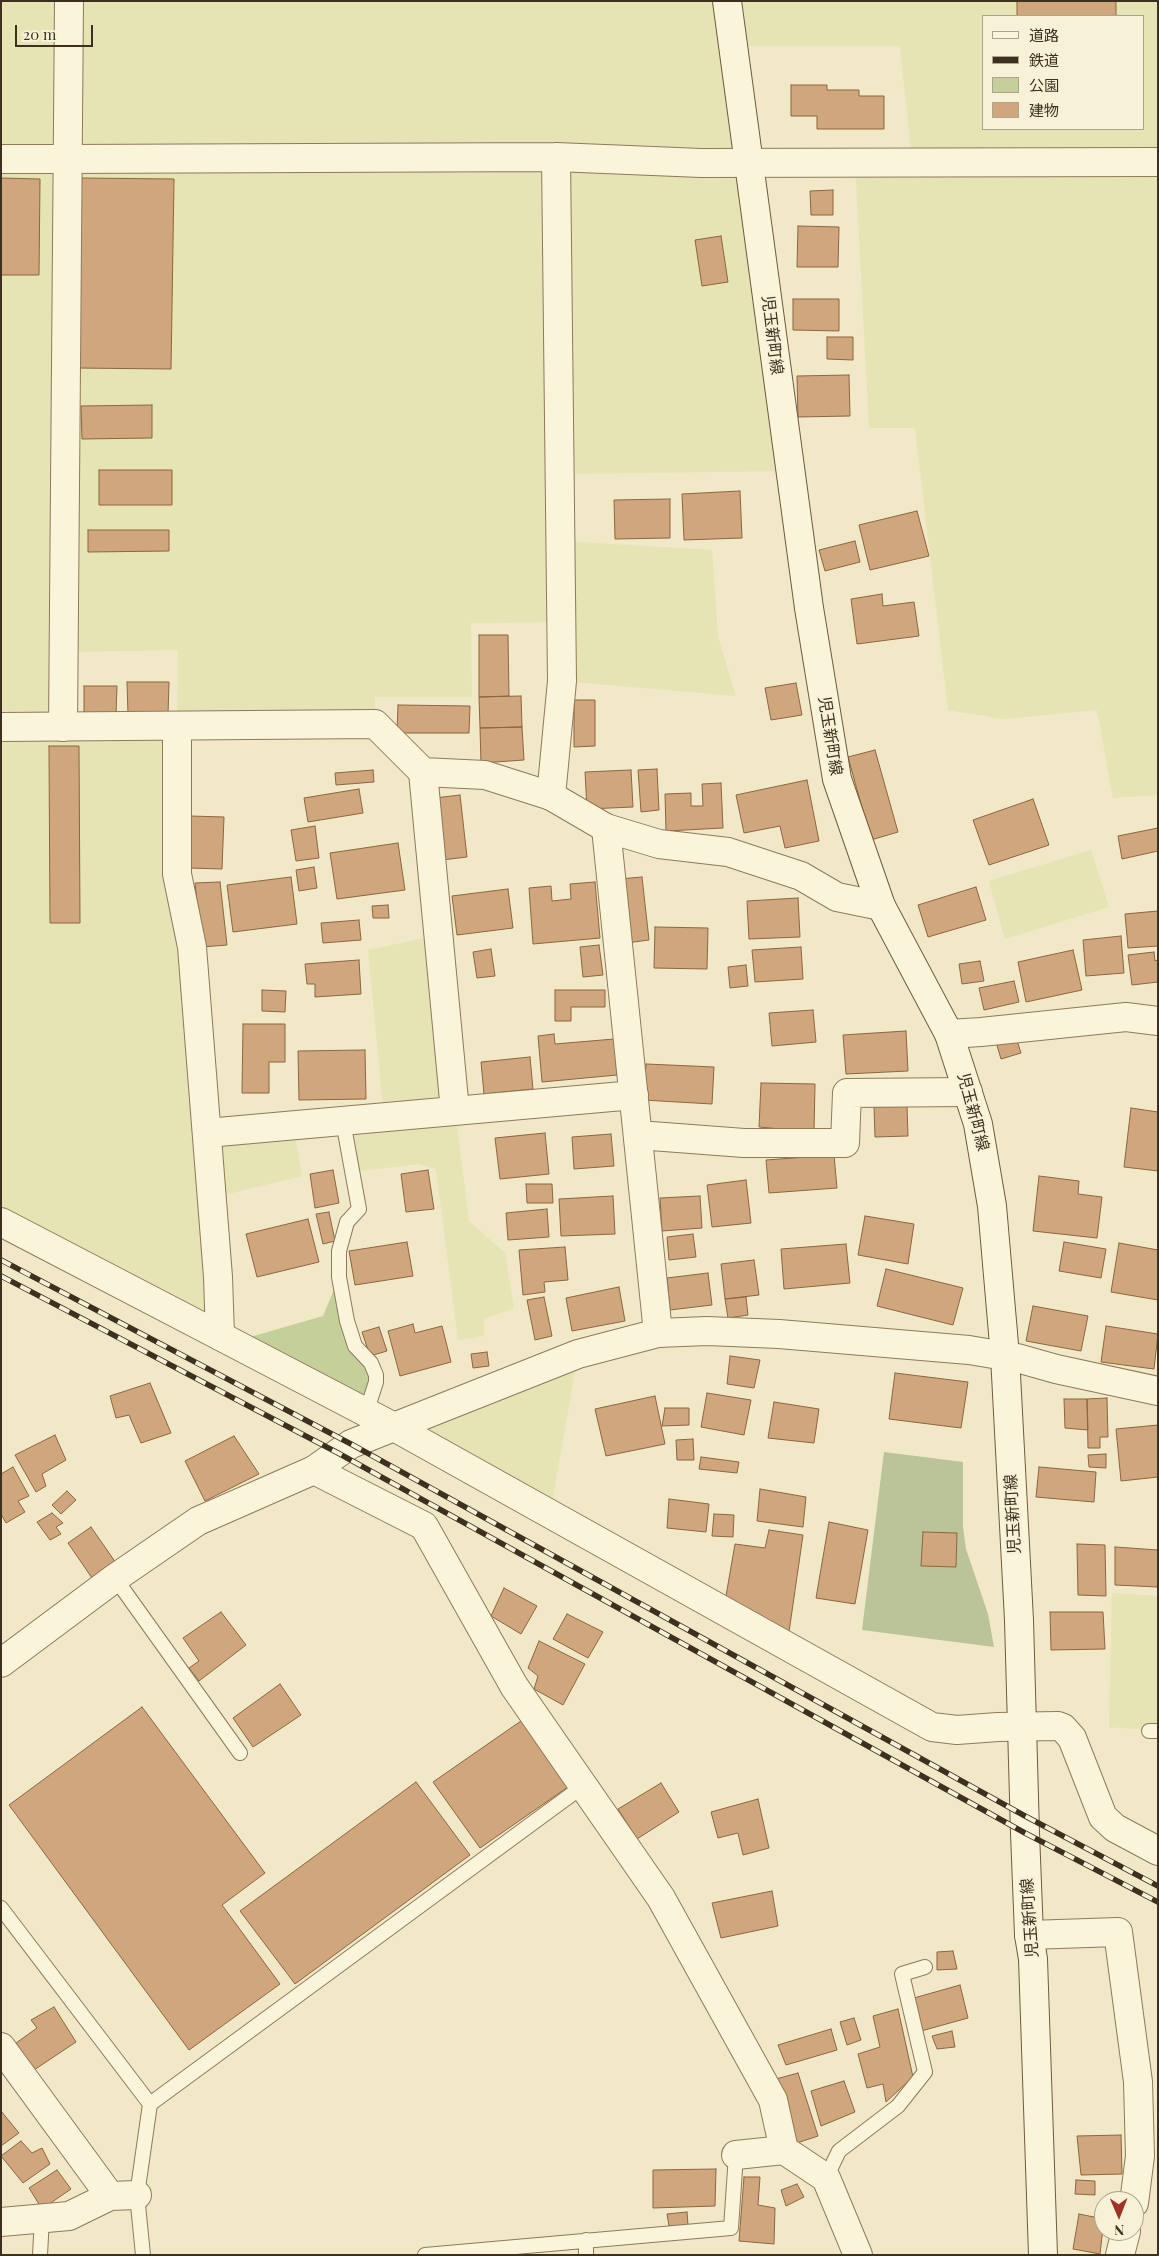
<!DOCTYPE html>
<meta charset="utf-8">
<style>
body{margin:0}
#map{position:relative;width:1159px;height:2256px;overflow:hidden;background:#f0e8c7;font-family:"Playfair Display","Noto Sans JP",serif}
canvas{display:block}
.frame{position:absolute;inset:0;border:2px solid #3d301f;pointer-events:none}
.legend{position:absolute;left:982px;top:15px;width:162px;height:115px;box-sizing:border-box;background:#f7f1d7;border:1px solid #ada48d;margin:0;padding:6px 9px;list-style:none;font-size:15px;color:#3d301f}
.legend li{display:flex;align-items:center;gap:10px;height:25px}
.legend b{width:25px;border:1px solid #ada48d}
.north{position:absolute;left:1094px;top:2191px;width:50px;height:50px;box-sizing:border-box;background:#f7f1d7;border:1px solid #ada48d;border-radius:50%;rotate:179deg;font-size:14px;font-weight:700;line-height:20px;text-align:center;color:#3d301f}
.north::after{content:'';display:block;margin:auto;width:18px;height:22px;background:#9f3229;clip-path:polygon(50% 0,100% 100%,50% 72%,0 100%)}
.scale{position:absolute;left:15px;top:25px;width:78px;height:22px;box-sizing:border-box;border:2px solid #3d301f;border-top:0;padding-left:6px;font-size:15px;line-height:18px;white-space:nowrap;color:#3d301f;-webkit-text-stroke:4px #f7f1d7;paint-order:stroke}
</style>
<div id="map">
<canvas width="1159" height="2256"></canvas>
<div class="frame"></div>
<ul class="legend">
<li><b style="height:6px;background:#faf4db"></b>道路</li>
<li><b style="height:6px;background:#3d301f"></b>鉄道</li>
<li><b style="height:14px;background:#c4cf9a"></b>公園</li>
<li><b style="height:14px;background:#d0a67c"></b>建物</li>
</ul>
<div class="north">N</div>
<div class="scale">20 m</div>
</div>
<script>
const context = document.querySelector('canvas').getContext('2d');
context.lineJoin = 'round';
function paint(path, color) {
  context.fillStyle = color;
  context.fill(path, 'evenodd');
}
function poly(rows) {
  const path = new Path2D();
  for (const r of rows) {
    path.moveTo(r[0], r[1]);
    for (let i = 2; i < r.length; i += 2) path.lineTo(r[i], r[i + 1]);
  }
  return path;
}
function stroke(path, color, width, dash) {
  context.strokeStyle = color;
  context.lineWidth = width;
  context.lineCap = dash ? 'butt' : 'round';
  context.setLineDash(dash || []);
  context.stroke(path);
}
function label(font, color, halo, rows, align = 'center') {
  context.font = font + ' "Playfair Display","Noto Sans JP",serif';
  context.lineWidth = 4;
  context.setLineDash([]);
  context.textBaseline = 'middle';
  context.strokeStyle = halo;
  context.fillStyle = color;
  for (const [text, x, y, turn = 0] of rows) {
    context.save();
    context.translate(x, y);
    context.rotate((+turn || 0) * Math.PI / 180);
    context.textAlign = isNaN(turn) ? turn : align;
    if (halo) context.strokeText(text, 0, 0);
    context.fillText(text, 0, 0);
    context.restore();
  }
}
paint(poly([
 [1,1,1158,1,1158,795,1113,798,1097,710,1003,719,948,710,915,428,869,428,855,161,912,161,900,46,733,46,790,471,560,474,561,541,712,550,718,637,736,696,562,681,561,622,471,623,472,697,375,697,375,724,178,726,207,1133,293,1126,302,1176,212,1198,220,1336,1,1222],
 [983,16,1143,16,1143,129,983,129],
 [178,650,177,726,63,727,64,652],
 [1091,850,1109,907,1005,939,989,881],
 [439,935,455,1111,469,1221,505,1253,514,1308,484,1319,484,1336,458,1340,436,1169,418,1164,351,1172,343,1121,384,1117,368,950],
 [578,1354,550,1514,396,1428],
 [1112,1593,1158,1596,1158,1731,1109,1727]
]), '#e6e3b4');
paint(poly([
 [339,1277,347,1321,374,1369,366,1413,233,1342,323,1316]
]), '#c4cf9a');
paint(poly([
 [884,1452,963,1462,963,1527,966,1549,988,1614,994,1647,862,1630]
]), '#bbc499');
const building = poly([
 [1017,1,1116,1,1116,16,1017,16,1017,1],
 [791,85,827,85,827,90,859,90,859,96,884,96,884,129,817,129,817,116,791,116,791,85],
 [1,178,40,179,39,275,1,275,1,178],
 [79,178,174,179,171,369,77,368,79,178],
 [833,190,833,215,811,215,810,191,833,190],
 [798,226,839,227,838,267,797,267,798,226],
 [721,236,728,282,702,286,695,240,721,236],
 [793,299,839,299,839,331,793,330,793,299],
 [827,337,853,337,853,360,827,359,827,337],
 [849,375,850,416,798,417,797,376,849,375],
 [152,405,152,438,82,439,81,406,152,405],
 [99,470,172,470,172,505,99,505,99,470],
 [740,491,742,538,684,540,682,494,740,491],
 [670,499,670,538,615,539,614,500,670,499],
 [917,511,929,556,870,570,859,525,917,511],
 [88,530,169,530,169,551,88,552,88,530],
 [855,541,860,562,825,571,819,550,855,541],
 [882,594,883,606,914,602,919,636,857,644,851,599,882,594],
 [479,635,508,635,509,696,479,697,479,635],
 [127,682,169,682,168,715,128,715,127,682],
 [796,683,802,715,771,720,765,688,796,683],
 [84,686,117,686,116,714,84,715,84,686],
 [521,696,522,727,480,728,479,697,521,696],
 [574,700,595,700,595,746,574,747,574,700],
 [398,705,470,706,469,733,397,733,398,705],
 [522,727,524,760,481,763,480,728,522,727],
 [49,746,79,746,80,923,50,923,49,746],
 [875,750,898,832,871,840,848,757,875,750],
 [657,769,659,810,641,812,638,770,657,769],
 [373,770,374,782,336,785,335,773,373,770],
 [631,770,633,807,587,809,585,772,631,770],
 [807,780,819,841,785,848,780,826,744,833,736,795,807,780],
 [721,783,723,828,666,831,665,794,691,793,691,806,703,806,702,784,721,783],
 [359,789,363,813,308,822,304,798,359,789],
 [460,795,467,857,442,860,435,798,460,795],
 [1033,799,1049,845,989,865,973,820,1033,799],
 [190,816,224,817,222,869,189,868,190,816],
 [315,826,319,858,296,861,291,830,315,826],
 [1158,828,1158,851,1122,859,1118,836,1158,828],
 [398,843,405,890,337,899,330,853,398,843],
 [314,867,317,888,299,891,296,870,314,867],
 [291,877,297,924,233,932,227,885,291,877],
 [642,877,649,940,626,943,619,879,642,877],
 [220,882,227,945,202,947,195,883,220,882],
 [595,882,600,938,533,944,529,888,551,886,552,901,571,899,570,884,595,882],
 [976,887,986,920,928,937,918,905,976,887],
 [508,889,513,928,457,935,452,896,508,889],
 [798,898,800,937,749,939,747,901,798,898],
 [388,905,389,918,373,918,372,906,388,905],
 [1158,911,1158,946,1128,948,1125,914,1158,911],
 [359,920,361,940,323,943,321,923,359,920],
 [655,927,708,928,707,969,654,968,655,927],
 [1121,936,1124,973,1086,976,1083,940,1121,936],
 [599,945,603,975,583,977,580,947,599,945],
 [801,947,803,979,755,982,752,950,801,947],
 [491,949,495,976,477,978,473,952,491,949],
 [1073,950,1082,990,1026,1002,1018,962,1073,950],
 [1154,952,1155,961,1158,960,1158,982,1132,985,1128,955,1154,952],
 [359,960,361,994,315,997,315,984,307,984,305,964,359,960],
 [980,961,984,981,962,984,959,964,980,961],
 [746,965,748,986,730,988,728,967,746,965],
 [1014,981,1019,1002,984,1010,979,988,1014,981],
 [262,990,286,991,285,1012,262,1011,262,990],
 [555,990,605,990,605,1007,571,1007,571,1021,555,1021,555,990],
 [813,1010,816,1042,772,1046,769,1013,813,1010],
 [243,1024,285,1024,285,1062,269,1062,269,1093,242,1093,243,1024],
 [906,1031,908,1071,846,1074,843,1035,906,1031],
 [554,1034,555,1044,614,1039,617,1075,542,1082,538,1036,554,1034],
 [1016,1037,1021,1053,1001,1059,996,1042,1016,1037],
 [365,1050,366,1099,299,1100,298,1051,365,1050],
 [530,1057,533,1089,484,1094,481,1062,530,1057],
 [646,1064,714,1067,712,1104,643,1100,646,1064],
 [761,1083,815,1084,814,1132,759,1127,761,1083],
 [907,1106,908,1136,875,1137,874,1107,907,1106],
 [1131,1108,1158,1112,1158,1171,1124,1167,1131,1108],
 [545,1133,549,1174,500,1179,495,1138,545,1133],
 [611,1134,614,1166,574,1169,572,1137,611,1134],
 [834,1155,837,1188,769,1193,766,1160,834,1155],
 [333,1170,339,1203,315,1208,310,1174,333,1170],
 [428,1170,434,1209,406,1212,401,1174,428,1170],
 [1039,1176,1079,1181,1078,1194,1102,1197,1097,1238,1033,1231,1039,1176],
 [746,1180,751,1223,712,1227,707,1185,746,1180],
 [526,1184,552,1184,553,1203,527,1203,526,1184],
 [613,1196,615,1234,561,1236,559,1199,613,1196],
 [700,1196,702,1228,662,1231,660,1198,700,1196],
 [547,1209,549,1237,508,1240,506,1213,547,1209],
 [329,1212,335,1241,323,1244,316,1214,329,1212],
 [865,1216,914,1224,908,1264,858,1255,865,1216],
 [308,1219,319,1262,257,1277,246,1234,308,1219],
 [693,1234,696,1257,669,1260,667,1237,693,1234],
 [407,1242,413,1276,355,1285,349,1251,407,1242],
 [1064,1242,1106,1249,1101,1278,1059,1271,1064,1242],
 [1119,1243,1158,1250,1158,1300,1111,1292,1119,1243],
 [846,1244,850,1283,784,1289,781,1249,846,1244],
 [565,1247,568,1280,544,1282,545,1292,523,1295,519,1250,565,1247],
 [754,1260,759,1295,725,1299,721,1264,754,1260],
 [886,1269,963,1288,953,1325,877,1306,886,1269],
 [708,1273,712,1305,670,1310,667,1278,708,1273],
 [619,1287,625,1321,572,1331,566,1298,619,1287],
 [544,1297,552,1336,535,1340,527,1300,544,1297],
 [746,1297,748,1315,728,1318,725,1299,746,1297],
 [1033,1306,1088,1316,1081,1351,1026,1341,1033,1306],
 [413,1324,415,1333,442,1326,451,1362,400,1376,388,1331,413,1324],
 [1106,1326,1158,1334,1154,1369,1101,1362,1106,1326],
 [379,1327,387,1351,370,1356,362,1332,379,1327],
 [487,1352,489,1366,473,1368,471,1354,487,1352],
 [730,1356,760,1360,754,1388,727,1384,730,1356],
 [895,1373,968,1382,961,1428,889,1419,895,1373],
 [150,1383,171,1433,141,1443,129,1415,116,1418,110,1396,150,1383],
 [707,1393,751,1400,744,1435,701,1427,707,1393],
 [655,1396,665,1444,606,1456,595,1409,655,1396],
 [1107,1398,1108,1437,1100,1437,1100,1448,1088,1448,1087,1399,1107,1398],
 [1064,1399,1087,1399,1088,1430,1065,1428,1064,1399],
 [774,1402,819,1409,814,1443,768,1438,774,1402],
 [665,1408,689,1408,689,1425,662,1426,665,1408],
 [1158,1425,1158,1477,1121,1481,1116,1429,1158,1425],
 [55,1435,66,1460,42,1474,46,1486,36,1492,15,1455,55,1435],
 [234,1436,259,1474,205,1501,185,1461,234,1436],
 [693,1439,694,1460,677,1460,676,1440,693,1439],
 [1106,1454,1106,1468,1089,1467,1088,1455,1106,1454],
 [701,1457,739,1462,737,1473,699,1469,701,1457],
 [13,1467,29,1496,18,1501,25,1512,6,1523,1,1514,1,1474,13,1467],
 [1039,1467,1096,1472,1094,1502,1036,1497,1039,1467],
 [760,1489,806,1497,803,1527,757,1521,760,1489],
 [67,1491,76,1500,61,1514,52,1505,67,1491],
 [669,1499,709,1504,706,1532,667,1528,669,1499],
 [52,1513,63,1523,56,1527,61,1534,50,1540,37,1522,52,1513],
 [714,1514,734,1515,733,1537,712,1536,714,1514],
 [829,1522,868,1530,855,1604,816,1598,829,1522],
 [91,1527,116,1563,92,1578,68,1543,91,1527],
 [769,1530,803,1535,789,1632,726,1596,735,1544,765,1548,769,1530],
 [923,1532,957,1533,956,1567,921,1566,923,1532],
 [1077,1544,1105,1545,1106,1596,1078,1595,1077,1544],
 [1115,1547,1158,1550,1158,1587,1115,1585,1115,1547],
 [504,1588,537,1606,521,1634,491,1616,504,1588],
 [221,1612,246,1645,199,1681,189,1668,199,1661,183,1638,221,1612],
 [1050,1612,1103,1612,1105,1649,1051,1650,1050,1612],
 [567,1614,603,1632,588,1658,553,1639,567,1614],
 [539,1641,585,1664,563,1705,534,1689,538,1676,528,1668,539,1641],
 [280,1684,301,1715,253,1747,233,1718,280,1684],
 [142,1707,265,1873,222,1905,280,1984,189,2050,9,1805,142,1707],
 [521,1721,568,1787,480,1848,433,1782,521,1721],
 [416,1782,470,1855,295,1984,240,1911,416,1782],
 [661,1783,679,1812,637,1839,618,1809,661,1783],
 [758,1799,769,1848,743,1855,738,1833,718,1838,711,1812,758,1799],
 [772,1891,778,1926,721,1938,712,1903,772,1891],
 [953,1951,957,1969,937,1970,937,1952,953,1951],
 [960,1985,968,2018,921,2031,914,1998,960,1985],
 [54,2007,76,2042,34,2070,16,2043,37,2028,31,2020,54,2007],
 [898,2009,913,2077,886,2102,883,2084,867,2088,858,2054,880,2047,873,2016,898,2009],
 [854,2018,861,2040,847,2045,840,2022,854,2018],
 [831,2029,837,2050,786,2065,778,2045,831,2029],
 [952,2031,955,2047,937,2049,932,2036,952,2031],
 [798,2073,818,2136,797,2143,776,2079,798,2073],
 [844,2081,855,2112,821,2126,811,2091,844,2081],
 [1,2111,19,2133,1,2146,1,2111],
 [1121,2135,1122,2174,1081,2175,1077,2136,1121,2135],
 [21,2141,32,2153,42,2148,50,2164,23,2183,1,2156,21,2141],
 [716,2169,715,2206,653,2208,653,2170,716,2169],
 [57,2170,71,2189,42,2209,29,2188,57,2170],
 [744,2177,760,2177,758,2205,775,2208,774,2244,739,2241,744,2177],
 [1076,2180,1095,2181,1095,2195,1075,2194,1076,2180],
 [797,2184,804,2197,786,2206,781,2190,797,2184],
 [687,2212,688,2225,669,2226,667,2214,687,2212],
 [1079,2214,1104,2219,1100,2254,1073,2249,1079,2214]
]);
paint(building, '#d0a67c');
stroke(building, '#8d6540', 1);
const service = poly([
 [343,1121,359,1209,347,1222,339,1251,339,1277,347,1321,355,1346,371,1363,376,1375,376,1382,366,1413],
 [115,1578,240,1753],
 [1149,1731,1158,1731],
 [1,1908,150,2104,137,2195,143,2255],
 [150,2104,583,1786],
 [826,2178,839,2151,898,2106,925,2072,902,1974,925,1967],
 [40,2255,42,2218],
 [425,2255,731,2228,736,2155],
 [586,2255,586,2240]
]);
const minor = poly([
 [68,159,556,157,701,163,1158,162],
 [63,727,69,1],
 [423,772,455,1111],
 [551,796,562,681,556,157],
 [606,828,658,1333],
 [949,1034,981,1032,1126,1017,1158,1021],
 [207,1133,634,1095],
 [638,1135,744,1143,845,1143,847,1093,968,1092],
 [220,1336,396,1428,932,1727,957,1730,998,1727,1058,1726,1063,1728,1072,1738,1103,1817,1115,1828,1158,1851],
 [314,1470,424,1526,514,1686,661,1898,773,2100,784,2150,826,2178,858,2255],
 [1029,1935,1118,1932,1138,2082,1140,2156,1134,2203],
 [1,2047,110,2196],
 [736,2155,784,2150],
 [1,2222,69,2216,110,2196,137,2195],
 [1120,2255,1126,2231]
]);
const tertiary = poly([
 [1,159,68,159],
 [1,727,375,724,423,772,485,775,551,796,606,828,659,844,728,852,801,876,837,897,881,906],
 [1,1222,220,1336,218,1277,192,947,177,874,177,726],
 [1,1663,115,1578,198,1521,314,1470,351,1444,578,1354,658,1333,707,1331,779,1334,969,1350,1017,1358,1056,1369,1158,1391]
]);
const secondary = poly([
 [727,1,809,608,837,779,881,906,949,1034,978,1124,992,1206,1005,1356,1019,1620,1025,1833,1029,1935,1033,1959,1043,2255]
]);
stroke(service, '#8d7a5b', 16);
stroke(minor, '#8d7a5b', 30);
stroke(tertiary, '#8d7a5b', 30);
stroke(secondary, '#6f5b3e', 30);
stroke(service, '#faf4db', 14);
stroke(minor, '#faf4db', 28);
stroke(tertiary, '#faf4db', 28);
stroke(secondary, '#faf4db', 28);
const rail = poly([
 [1,1260,351,1444,1025,1816,1158,1886],
 [1,1276,338,1453,1025,1833,1158,1902]
]);
stroke(rail, '#3d301f', 5.5);
stroke(rail, '#f7f1d7', 4, [11]);
label('16px', '#3d301f', '#f7f1d7', [
 ["児玉新町線",772,335,83],
 ["児玉新町線",830,736,81],
 ["児玉新町線",973,1112,75],
 ["児玉新町線",1013,1514,-93],
 ["児玉新町線",1030,1918,-94]
]);
</script>
